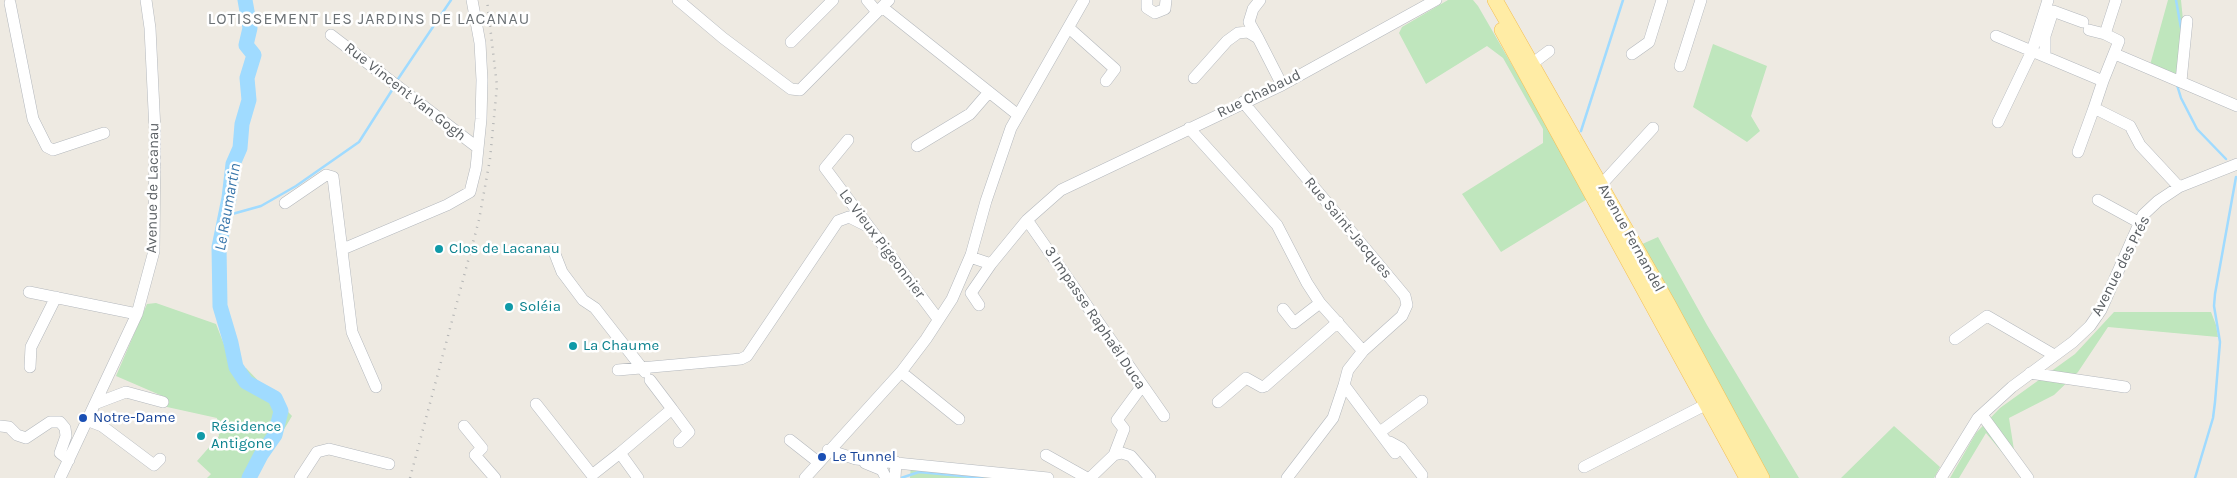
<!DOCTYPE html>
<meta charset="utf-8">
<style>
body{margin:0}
canvas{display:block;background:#eeeae2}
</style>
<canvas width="2237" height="478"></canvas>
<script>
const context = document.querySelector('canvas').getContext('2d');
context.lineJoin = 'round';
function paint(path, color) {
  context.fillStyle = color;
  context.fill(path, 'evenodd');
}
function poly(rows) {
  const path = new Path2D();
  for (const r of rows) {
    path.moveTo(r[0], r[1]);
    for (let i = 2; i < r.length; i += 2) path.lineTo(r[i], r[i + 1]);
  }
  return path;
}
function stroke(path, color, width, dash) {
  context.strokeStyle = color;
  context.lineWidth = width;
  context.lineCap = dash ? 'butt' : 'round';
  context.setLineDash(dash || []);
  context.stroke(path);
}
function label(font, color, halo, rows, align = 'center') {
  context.font = font + ' Karla,sans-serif';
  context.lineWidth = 5;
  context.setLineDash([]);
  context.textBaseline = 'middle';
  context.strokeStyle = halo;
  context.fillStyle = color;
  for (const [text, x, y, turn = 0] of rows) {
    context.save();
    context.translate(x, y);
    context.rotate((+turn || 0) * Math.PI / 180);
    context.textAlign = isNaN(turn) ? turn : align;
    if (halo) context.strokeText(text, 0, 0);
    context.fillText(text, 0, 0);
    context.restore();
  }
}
paint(poly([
 [1448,0,1473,0,1478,6,1589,198,1501,252,1462,194,1543,143,1543,129,1503,58,1487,46,1426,84,1399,33,1402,27],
 [2168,0,2181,0,2184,30,2180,77,2150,65],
 [1713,44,1767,66,1751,116,1760,131,1747,142,1693,107],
 [1658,237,1707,325,1799,478,1768,478,1640,245],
 [156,303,216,324,238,380,246,368,292,416,255,478,207,478,211,474,197,461,219,436,217,418,167,407,167,398,116,376,147,304],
 [2114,312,2211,312,2216,325,2218,337,2108,327,2078,372,2054,395,2009,418,2014,450,2006,457,1986,433,1959,478,1950,478,1976,433,2000,408,2075,354],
 [1894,426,1940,467,1934,478,1841,478],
 [911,464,1004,478,910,478]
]), '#bfe6bd');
stroke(poly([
 [2176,0,2181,28],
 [396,82,451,0],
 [2177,85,2181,98,2197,129,2226,159],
 [1581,131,1623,0],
 [225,216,261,206,296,186,359,142,394,87],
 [901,478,919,472,983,478],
 [2195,478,2213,418,2215,402,2220,342,2214,306,2215,294,2236,177]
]), '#a0dbff', 2.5);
stroke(poly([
 [245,0,250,28,246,45,254,55,247,78,249,100,242,124,240,148,233,164,229,198,219,247,220,306,231,343,236,367,246,382,275,398,281,411,275,435,261,455,249,478]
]), '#a0dbff', 15);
const minor = poly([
 [678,0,723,38,791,89,800,90,889,0],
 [867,0,877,12],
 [1147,0,1147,8,1155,13,1165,9,1166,0],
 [10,3,33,119,47,147,53,150,104,133],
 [882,7,1018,115],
 [1069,28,1115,69,1106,81],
 [2089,30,2105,34],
 [331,35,478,148],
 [1996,36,2103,81,2094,108,2130,126,2140,145,2179,187],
 [1258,38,1249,22,1253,9,1260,0],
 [791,42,833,0],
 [1632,54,1649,42,1662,0],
 [2115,54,2237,106],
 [2045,56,2045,36,2053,11,2083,22],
 [1533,63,1549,51],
 [1680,66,1701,0],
 [1194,78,1227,41,1238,33,1248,32,1258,38,1282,85],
 [2103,81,2119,41,2105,34,2116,0],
 [2181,81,2187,21],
 [1243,102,1405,296,1407,305,1402,316,1363,351,1348,370,1344,385,1395,453],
 [1998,122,2032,51,2048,0],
 [1189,128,1277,225,1307,283,1320,303,1363,351],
 [848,140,825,168,938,319],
 [917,146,970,114,989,92],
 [2078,152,2094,108],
 [1601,185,1653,128],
 [2098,200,2140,223],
 [285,203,326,175,333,177,352,332,376,387],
 [1027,220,1164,416],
 [343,249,447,205,470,192,476,168,481,119,482,80,480,43,472,0],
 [553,249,562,272,583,300,595,308,645,372],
 [970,257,991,264,1027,220,1061,190,1282,85,1436,0],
 [29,292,137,314],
 [979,305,971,293,991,264],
 [1283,309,1294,323,1320,303],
 [1955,339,1987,316,2054,355],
 [30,367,31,347,56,297],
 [618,370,741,359,747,356,838,221,849,217,869,227],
 [901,372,959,419],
 [2030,373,2125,387],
 [650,380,672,409],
 [1218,402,1246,378,1262,387,1265,386,1338,322],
 [97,403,126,392,163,402],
 [536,404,592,475,620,453],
 [1982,415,2028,478],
 [89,421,102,426,154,465,160,459],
 [0,426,9,427,17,435,26,438,50,422,60,422,65,428,66,436,60,453,69,460],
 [464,426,482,448,475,455,495,478],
 [1380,432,1422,401],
 [790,440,818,462],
 [1390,442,1401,448,1422,475],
 [828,450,856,459,1048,478],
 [1046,455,1087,478],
 [1114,455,1124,429,1117,420,1142,386],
 [865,463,882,470,886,478],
 [1584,467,1707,404],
 [60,478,137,314,154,251,155,131,150,28,146,0],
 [300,478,317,452,329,449,389,464],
 [638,478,620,453,672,409,689,432,679,442],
 [805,478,901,372,926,339,952,299,971,255,986,201,1011,128,1084,0],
 [895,478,896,462],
 [1090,478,1114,455,1122,453,1131,456,1150,478],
 [1287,478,1333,418,1344,385],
 [1941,478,1978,418,2012,387,2073,342,2090,326,2101,310,2143,215,2158,201,2179,187,2237,164]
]);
const major = poly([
 [1495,0,1668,304,1762,478],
 [1502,30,1747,478]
]);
stroke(minor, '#b4b8bd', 12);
stroke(major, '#f5bf53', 16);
stroke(minor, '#fff', 11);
stroke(major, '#ffeca5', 15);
stroke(poly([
 [410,478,479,220,490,159,497,86,487,0]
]), '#b3b4b4', 2.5, [1, 6]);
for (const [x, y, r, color] of [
 [439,249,5,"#0f9aa8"],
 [509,307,5,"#0f9aa8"],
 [573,346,5,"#0f9aa8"],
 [83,418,5,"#1a4fb4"],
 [201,436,5,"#0f9aa8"],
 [822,457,5,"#1a4fb4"]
]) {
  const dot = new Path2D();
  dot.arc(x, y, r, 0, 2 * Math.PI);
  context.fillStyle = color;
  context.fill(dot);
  stroke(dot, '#fff', 2);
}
label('15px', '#5a5f63', '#fff', [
 ["Rue Vincent Van Gogh",405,92,38],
 ["Rue Chabaud",1259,94,-26],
 ["Avenue de Lacanau",153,188,-89],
 ["Rue Saint-Jacques",1348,228,50],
 ["Avenue Fernandel",1631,238,61],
 ["Le Vieux Pigeonnier",882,244,53],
 ["Avenue des Prés",2121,266,-63],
 ["3 Impasse Raphaël Duca",1095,318,56]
]);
label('15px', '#0d838f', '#fff', [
 ["Clos de Lacanau",449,249],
 ["Soléia",519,307],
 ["La Chaume",583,346],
 ["Résidence",211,427],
 ["Antigone",211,444]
], 'left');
label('15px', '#164399', '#fff', [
 ["Notre-Dame",93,418],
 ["Le Tunnel",832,457]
], 'left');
context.letterSpacing = '1px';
label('16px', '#6b7175', '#fff', [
 ["LOTISSEMENT LES JARDINS DE LACANAU",369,19]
]);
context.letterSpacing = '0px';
label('italic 16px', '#3876ab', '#fff', [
 ["Le Raumartin",228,207,-80]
]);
</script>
